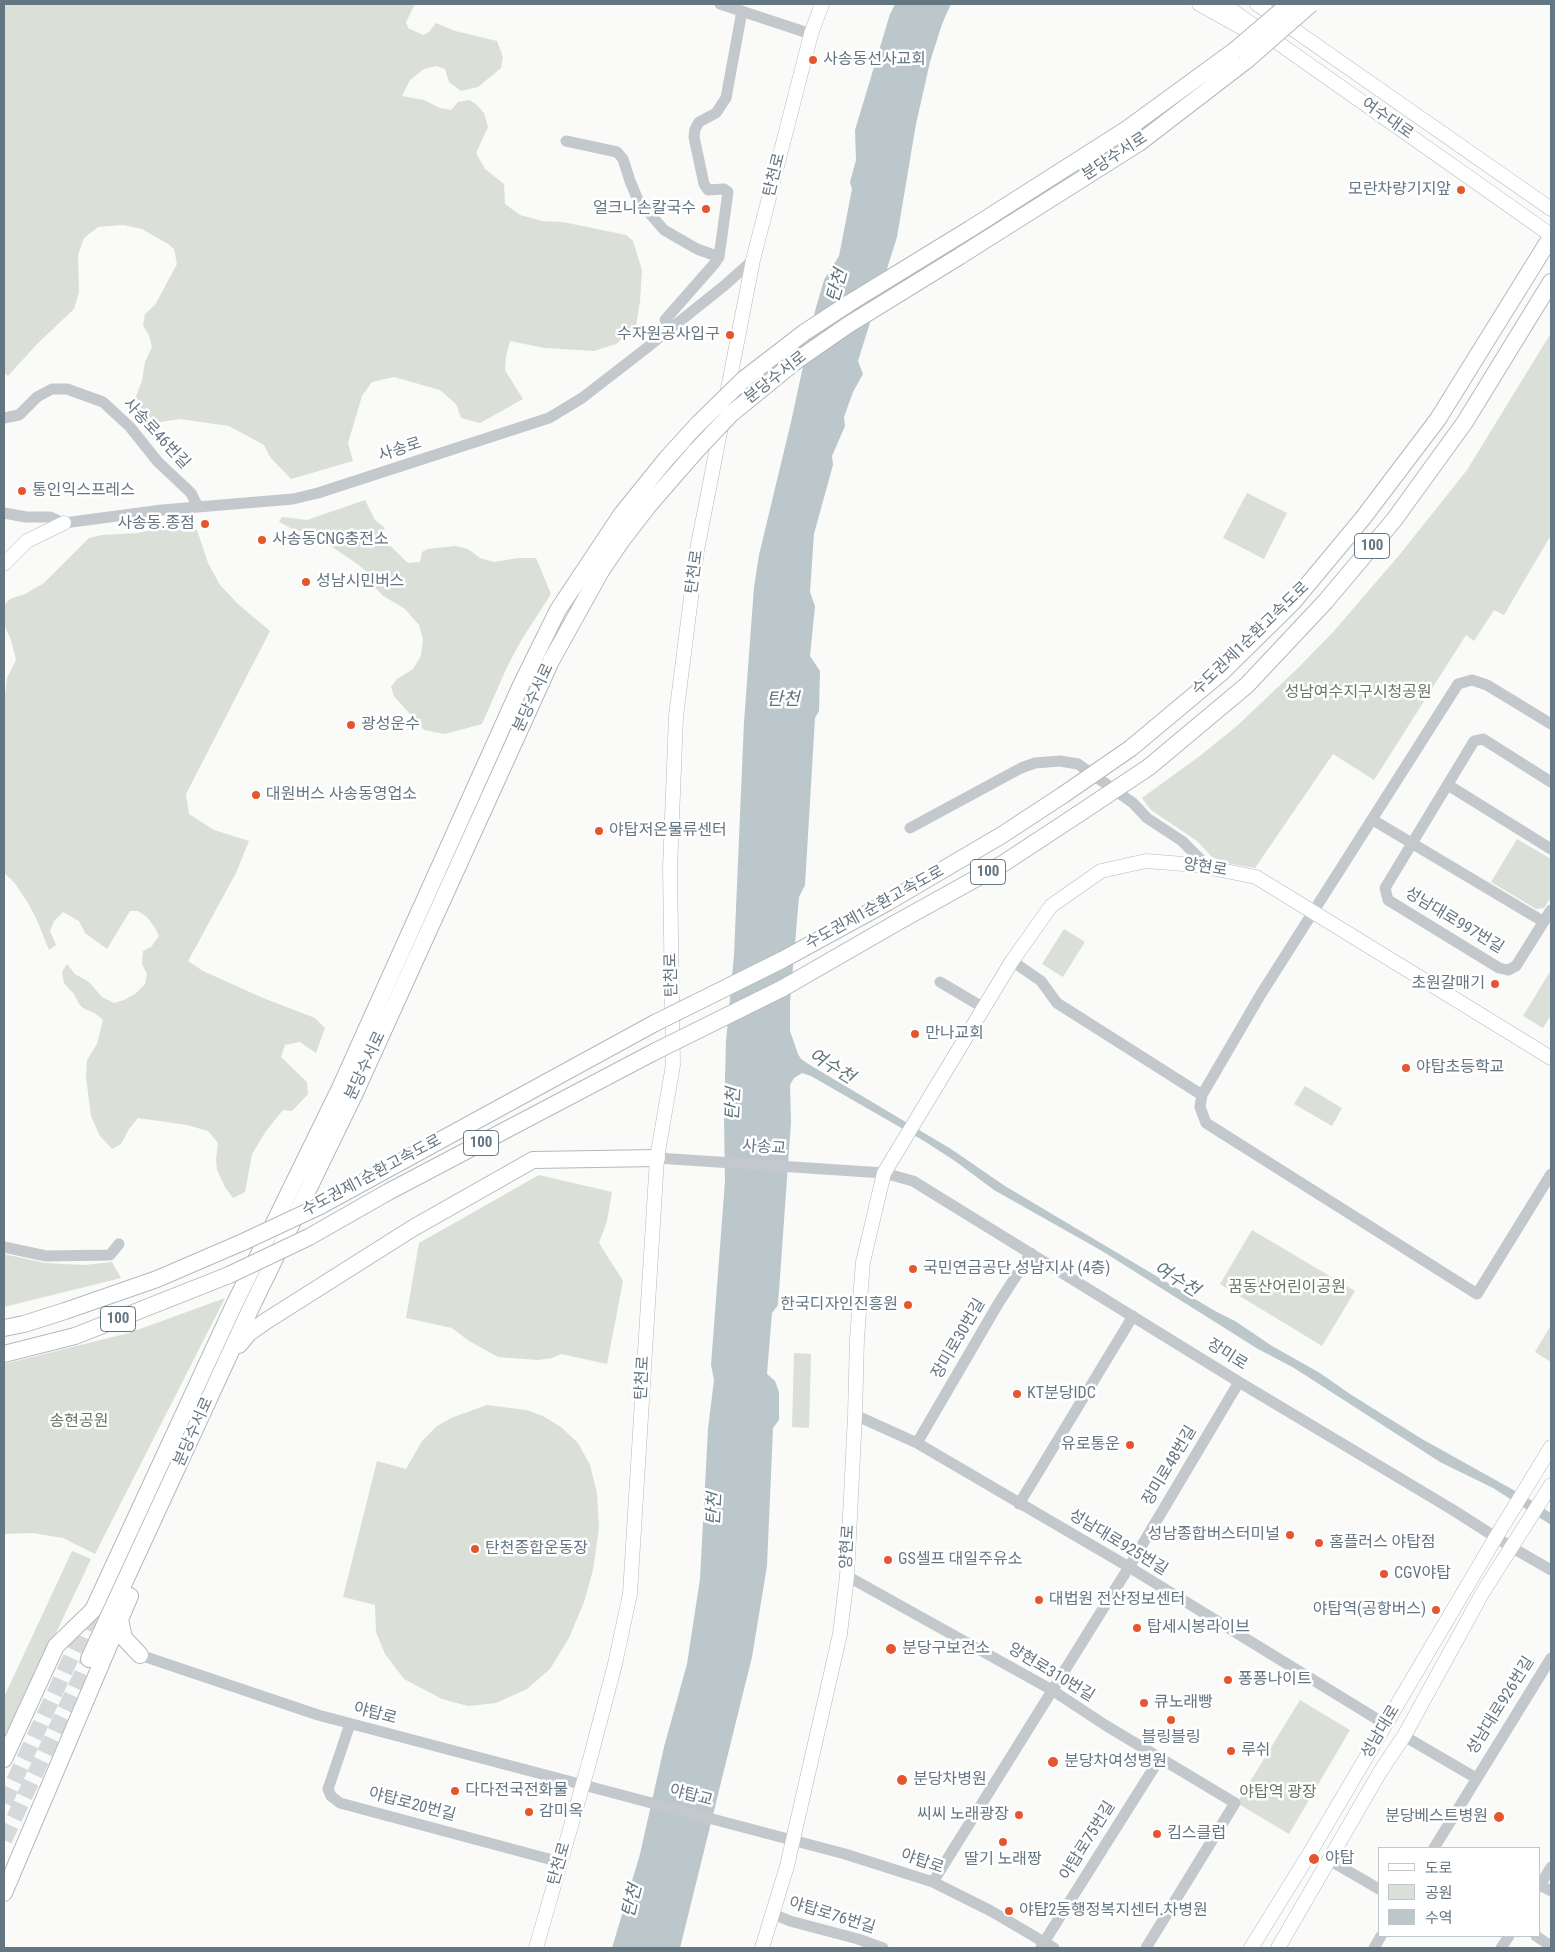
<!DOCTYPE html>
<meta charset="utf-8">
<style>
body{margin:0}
#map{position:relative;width:1555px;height:1952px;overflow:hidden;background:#fafaf8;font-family:"Roboto Condensed","Noto Sans KR",sans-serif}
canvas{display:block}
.frame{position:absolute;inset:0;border:5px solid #657683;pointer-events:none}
.legend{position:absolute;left:1378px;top:1847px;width:162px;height:90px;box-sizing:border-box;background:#fff;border:1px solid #c1c8cd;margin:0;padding:6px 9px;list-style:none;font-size:15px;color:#657683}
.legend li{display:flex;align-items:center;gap:10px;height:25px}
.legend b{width:25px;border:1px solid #c1c8cd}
</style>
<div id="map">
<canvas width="1555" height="1952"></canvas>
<div class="frame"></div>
<ul class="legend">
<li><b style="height:6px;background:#fff"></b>도로</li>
<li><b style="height:14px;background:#dadfd7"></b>공원</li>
<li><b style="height:14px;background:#bbc7cb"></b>수역</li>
</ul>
</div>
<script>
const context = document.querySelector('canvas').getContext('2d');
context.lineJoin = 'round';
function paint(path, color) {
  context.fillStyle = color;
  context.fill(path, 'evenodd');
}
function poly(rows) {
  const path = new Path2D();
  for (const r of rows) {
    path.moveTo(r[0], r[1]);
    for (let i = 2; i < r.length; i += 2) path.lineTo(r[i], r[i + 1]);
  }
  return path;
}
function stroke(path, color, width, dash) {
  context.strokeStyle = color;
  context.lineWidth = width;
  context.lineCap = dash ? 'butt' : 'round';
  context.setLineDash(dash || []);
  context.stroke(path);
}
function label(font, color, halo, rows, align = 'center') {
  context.font = font + ' "Roboto Condensed","Noto Sans KR",sans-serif';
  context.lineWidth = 5;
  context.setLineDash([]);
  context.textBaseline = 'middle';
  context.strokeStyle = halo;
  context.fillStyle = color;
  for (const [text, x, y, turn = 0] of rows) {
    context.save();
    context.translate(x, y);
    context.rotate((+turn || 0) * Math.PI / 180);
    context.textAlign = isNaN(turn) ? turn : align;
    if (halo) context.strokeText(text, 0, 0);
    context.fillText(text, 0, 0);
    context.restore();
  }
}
paint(poly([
 [4,4,415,4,406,22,408,28,423,35,429,32,436,23,455,31,497,41,503,57,501,68,478,87,461,91,449,82,445,69,436,66,424,69,410,80,402,96,424,100,440,108,451,110,458,102,469,100,476,104,484,113,488,127,476,153,485,169,504,184,505,204,520,215,542,221,563,222,626,235,633,241,642,270,640,301,636,326,616,344,594,351,544,348,510,341,506,356,505,370,523,399,480,423,461,418,456,404,440,390,394,377,372,382,362,396,348,443,353,461,291,479,270,457,264,445,229,426,180,419,161,422,142,417,132,406,142,381,145,362,152,347,149,335,143,326,145,314,155,305,177,264,174,249,168,244,142,229,123,225,98,227,84,238,78,255,79,292,74,309,37,344,8,376,4,373],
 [1551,333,1551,535,1504,615,1494,610,1474,641,1466,635,1374,780,1333,754,1255,868,1221,862,1211,856,1197,841,1151,810,1142,798,1201,755,1238,725,1298,668,1334,631,1401,553,1467,470],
 [1247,493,1287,513,1264,559,1223,538],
 [365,500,375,520,385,528,380,536,408,563,420,562,422,552,428,549,455,546,468,549,480,558,494,562,518,558,536,558,551,594,522,639,507,667,482,724,445,734,424,730,394,696,391,687,397,679,413,669,421,656,423,639,419,625,405,609,382,595,371,583,365,570,353,561,329,545,307,532,294,530,279,522,282,517,307,520],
 [156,529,197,530,208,563,220,585,238,604,270,631,186,794,189,814,214,830,249,841,236,873,188,961,203,971,263,998,315,1018,325,1028,316,1053,300,1042,285,1045,281,1057,307,1082,308,1094,292,1111,283,1110,266,1131,252,1154,245,1192,233,1198,225,1187,217,1170,216,1159,218,1143,208,1131,187,1125,138,1118,129,1129,121,1144,112,1149,100,1136,91,1116,86,1077,87,1060,97,1044,103,1020,96,1014,83,1008,79,1004,74,994,64,983,62,972,67,964,75,974,89,982,102,997,114,1003,124,1000,135,994,145,984,147,974,142,964,143,951,151,947,159,936,155,928,147,917,138,911,130,911,107,949,85,933,79,921,63,912,54,921,50,931,56,945,49,950,37,920,28,903,14,882,4,873,4,705,7,678,16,660,11,640,4,624,4,605,10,599,25,594,44,583,89,538,102,535,138,533],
 [1517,839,1551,859,1551,897,1544,908,1536,909,1491,882],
 [1064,929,1085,942,1063,977,1042,964],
 [1551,970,1551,1015,1543,1028,1523,1016],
 [1305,1086,1342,1108,1332,1126,1294,1104],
 [539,1175,612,1192,607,1221,599,1243,623,1281,607,1364,561,1354,552,1358,538,1360,498,1357,469,1341,452,1328,406,1318,419,1243],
 [1252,1230,1355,1291,1322,1346,1220,1284],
 [4,1254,45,1263,84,1265,112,1262,121,1278,4,1307],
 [225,1298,95,1554,63,1538,33,1533,4,1534,4,1364,129,1333],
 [1551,1325,1551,1362,1535,1352],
 [794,1353,811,1354,809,1428,792,1427],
 [487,1405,526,1410,543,1416,561,1427,578,1443,590,1465,597,1493,599,1528,593,1570,584,1602,569,1638,550,1669,527,1689,496,1703,468,1706,442,1699,404,1679,385,1654,376,1632,375,1605,343,1597,377,1461,406,1469,422,1441,437,1426,451,1418],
 [72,1551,91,1559,4,1743,4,1697],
 [1300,1700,1350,1730,1289,1834,1237,1803]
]), '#dadfd7');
paint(poly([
 [895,4,951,4,942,24,930,62,916,124,897,237,858,361,863,374,853,392,844,417,845,426,832,456,833,465,814,534,810,592,815,606,810,656,820,671,819,711,815,718,805,885,799,897,790,1002,790,1031,798,1054,801,1059,810,1065,951,1149,1005,1186,1215,1311,1235,1321,1272,1346,1320,1373,1350,1394,1422,1439,1526,1497,1551,1513,1551,1525,1493,1488,1440,1462,1294,1368,1258,1349,1102,1251,994,1190,955,1161,924,1141,811,1076,802,1073,794,1078,790,1085,791,1122,778,1305,772,1313,767,1374,775,1381,779,1392,779,1420,773,1428,767,1566,752,1657,680,1948,612,1948,640,1854,664,1747,687,1664,700,1579,708,1429,714,1380,711,1365,725,1181,724,1116,726,1041,734,955,744,722,754,587,759,555,791,422,815,311,824,280,839,256,852,189,850,182,856,160,855,130,890,14]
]), '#bbc7cb');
stroke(poly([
 [4,1803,92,1612],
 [4,1840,89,1659]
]), '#d5d9db', 16, [16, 8]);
const major = poly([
 [1199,4,1253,34],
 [1223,4,1551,235],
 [1257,4,1551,209],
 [726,399,753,260,811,34,822,4],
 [4,564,27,541,64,523],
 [536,1948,589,1763,615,1664,630,1594,657,1158,673,1065,670,869,676,716,697,550,722,422],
 [762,1948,787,1866,840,1634,847,1576,855,1415,857,1338,863,1262,884,1173,1012,961,1051,906,1101,871,1146,861,1196,865,1256,877,1551,1058],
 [1251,1948,1308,1856,1496,1537,1551,1447],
 [1278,1948,1380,1772,1404,1736,1483,1592,1551,1485]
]);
const highway = poly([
 [970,229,1127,129,1234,51],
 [960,256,1139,143,1247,60],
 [1131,748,1222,672,1294,601,1363,518,1438,419,1551,237],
 [1149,767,1247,685,1325,602,1394,520,1465,422,1551,282],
 [888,902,1002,835,1063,795],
 [896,923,1004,863,1077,815],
 [320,1206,655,1023],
 [309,1237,388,1192,654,1052],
 [4,1328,24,1324,65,1311,157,1279,243,1242],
 [239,1345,249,1333,266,1321,413,1228,533,1160,657,1158],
 [4,1354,75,1336,229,1275],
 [120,1619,124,1638,140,1655],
 [89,1659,249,1312,355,1093,551,661,601,571,622,540,649,505,696,451],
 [4,1759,56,1646,93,1610,233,1307,340,1088,522,683,558,610,621,515,667,458,699,423],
 [4,1893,130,1596]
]);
stroke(major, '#b5babe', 15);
stroke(highway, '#b4b9bd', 18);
stroke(poly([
 [720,4,811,34],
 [566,141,617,152,623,159,630,181,638,200,664,230,697,249,719,257],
 [665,320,715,263,719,257,728,192,724,189,708,190,704,184,694,137,695,129,699,122,716,113,726,98,742,11],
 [4,418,19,415,37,397,52,389,67,389,103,402,130,427,158,462,191,493,198,507],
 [4,513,26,517,50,517,64,523,162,510,293,499,318,493,549,418,582,398,644,350,725,285,753,260],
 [1551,782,1483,739,1474,741,1385,888,1388,900,1499,968,1508,970,1516,966,1551,910],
 [1448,785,1551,849],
 [1373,820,1544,922],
 [910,828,1021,768,1035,763,1060,761,1078,764,1133,803,1147,818,1182,841,1209,868],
 [1012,961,1041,981,1057,1003,1202,1095,1200,1107,1206,1123,1477,1294,1551,1174],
 [940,982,984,1008],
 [1202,1095,1261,994,1458,684,1472,680,1487,685,1551,724],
 [657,1158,884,1173,913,1181,1239,1382,1453,1510,1511,1547,1551,1570],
 [4,1247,46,1256,110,1255,119,1244],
 [855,1415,917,1443,1129,1567,1385,1724],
 [917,1443,998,1304,1031,1253],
 [1019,1504,1133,1316],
 [847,1576,1052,1690,1105,1725,1235,1803,1146,1948],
 [140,1655,318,1715,845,1854,933,1882,991,1911,1054,1948],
 [350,1724,328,1789,331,1796,340,1803,560,1862],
 [1404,1736,1476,1778],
 [1434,1848,1551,1658],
 [1329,1860,1379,1889],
 [933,1882,1129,1567,1239,1382],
 [1540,1885,1551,1891],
 [1539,1887,1551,1867],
 [773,1914,790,1921,858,1939,883,1948],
 [1536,1936,1551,1946],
 [1041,1947,1160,1758],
 [1374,1948,1381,1936],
 [1501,1948,1509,1936]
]), '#c3c8cc', 11);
stroke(major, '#fff', 14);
stroke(highway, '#fff', 16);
const highwayBridge = poly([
 [1234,51,1289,4],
 [1247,60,1311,4],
 [699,423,744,379,805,332,851,302,970,229],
 [696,451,731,414,796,361,848,325,960,256],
 [1063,795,1131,748],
 [1077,815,1149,767],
 [655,1023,782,960,888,902],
 [654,1052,783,988,896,923],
 [243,1242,320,1206],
 [229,1275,309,1237]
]);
stroke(highwayBridge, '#b4b9bd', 18, []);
stroke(highwayBridge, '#fff', 16);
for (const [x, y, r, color] of [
 [813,60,5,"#e4572e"],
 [1461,190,5,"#e4572e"],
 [706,209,5,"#e4572e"],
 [730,335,5,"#e4572e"],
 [22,491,5,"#e4572e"],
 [205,524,5,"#e4572e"],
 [262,540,5,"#e4572e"],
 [306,582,5,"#e4572e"],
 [351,725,5,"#e4572e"],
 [256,795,5,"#e4572e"],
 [599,831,5,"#e4572e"],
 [1495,984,5,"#e4572e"],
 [915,1034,5,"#e4572e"],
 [1406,1068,5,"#e4572e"],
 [913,1269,5,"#e4572e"],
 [908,1305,5,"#e4572e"],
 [1017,1394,5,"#e4572e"],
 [1130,1445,5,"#e4572e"],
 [1290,1535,5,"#e4572e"],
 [1319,1543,5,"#e4572e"],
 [475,1549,5,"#e4572e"],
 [888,1560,5,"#e4572e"],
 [1384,1574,5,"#e4572e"],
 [1039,1600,5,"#e4572e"],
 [1436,1610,5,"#e4572e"],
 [1137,1628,5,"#e4572e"],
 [891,1649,6,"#e4572e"],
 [1228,1680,5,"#e4572e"],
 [1144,1703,5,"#e4572e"],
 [1171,1720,5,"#e4572e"],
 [1231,1751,5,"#e4572e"],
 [1053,1762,6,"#e4572e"],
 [902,1780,6,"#e4572e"],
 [455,1791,5,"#e4572e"],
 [529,1812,5,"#e4572e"],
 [1019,1815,5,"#e4572e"],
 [1499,1817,6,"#e4572e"],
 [1157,1834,5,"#e4572e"],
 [1003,1842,5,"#e4572e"],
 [1314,1859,6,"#e4572e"],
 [1009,1911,5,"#e4572e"]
]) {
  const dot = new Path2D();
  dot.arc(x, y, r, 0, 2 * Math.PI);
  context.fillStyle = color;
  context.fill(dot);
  stroke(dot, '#fff', 2);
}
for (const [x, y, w] of [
 [1372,546,35],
 [988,872,35],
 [481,1143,35],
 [118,1319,35]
]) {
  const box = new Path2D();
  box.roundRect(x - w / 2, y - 12.5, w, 25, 4);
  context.fillStyle = '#fff';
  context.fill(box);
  stroke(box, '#657683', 1);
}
label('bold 15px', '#657683', null, [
 ["100",1372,546],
 ["100",988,872],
 ["100",481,1143],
 ["100",118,1319]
]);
label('16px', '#657683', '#fff', [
 ["사송동선사교회",823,60],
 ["모란차량기지앞",1451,190,"right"],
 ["얼크니손칼국수",696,209,"right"],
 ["수자원공사입구",720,335,"right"],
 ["통인익스프레스",32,491],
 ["사송동.종점",195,524,"right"],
 ["사송동CNG충전소",272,540],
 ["성남시민버스",316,582],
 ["광성운수",361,725],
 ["대원버스 사송동영업소",266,795],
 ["야탑저온물류센터",609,831],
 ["초원갈매기",1485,984,"right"],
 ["만나교회",925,1034],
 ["야탑초등학교",1416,1068],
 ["국민연금공단 성남지사 (4층)",923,1269],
 ["한국디자인진흥원",898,1305,"right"],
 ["KT분당IDC",1027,1394],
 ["유로통운",1120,1445,"right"],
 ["성남종합버스터미널",1280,1535,"right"],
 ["홈플러스 야탑점",1329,1543],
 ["탄천종합운동장",485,1549],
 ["GS셀프 대일주유소",898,1560],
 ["CGV야탑",1394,1574],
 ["대법원 전산정보센터",1049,1600],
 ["야탑역(공항버스)",1426,1610,"right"],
 ["탑세시봉라이브",1147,1628],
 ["분당구보건소",902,1649],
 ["퐁퐁나이트",1238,1680],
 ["큐노래빵",1154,1703],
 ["블링블링",1171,1738,"center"],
 ["루쉬",1241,1751],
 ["분당차여성병원",1064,1762],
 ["분당차병원",913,1780],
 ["다다전국전화물",465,1791],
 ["감미옥",539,1812],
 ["씨씨 노래광장",1009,1815,"right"],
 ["분당베스트병원",1488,1817,"right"],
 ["킴스클럽",1167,1834],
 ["야탑",1325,1859],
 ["딸기 노래짱",1003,1860,"center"],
 ["야턉2동행정복지센터.차병원",1019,1911]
], 'left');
label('16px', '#657683', '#fff', [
 ["여수대로",1387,119,35],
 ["분당수서로",1115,157,-33],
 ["탄천로",775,175,-76],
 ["분당수서로",776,378,-38],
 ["사송로46번길",156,434,47],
 ["사송로",400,450,-18],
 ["탄천로",695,572,-82],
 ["수도권제1순환고속도로",1251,639,-44],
 ["분당수서로",534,698,-65],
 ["양현로",1205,868,9],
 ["수도권제1순환고속도로",875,908,-29],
 ["성남대로997번길",1454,921,31],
 ["탄천로",672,975,-91],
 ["분당수서로",366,1066,-65],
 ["사송교",764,1148,4],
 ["수도권제1순환고속도로",372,1176,-28],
 ["장미로30번길",959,1339,-60],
 ["장미로",1227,1355,32],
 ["탄천로",643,1378,-87],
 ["분당수서로",194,1432,-66],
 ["장미로48번길",1170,1466,-59],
 ["성남대로925번길",1118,1543,31],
 ["양현로",848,1547,-87],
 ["양현로310번길",1051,1673,31],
 ["성남대로926번길",1501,1706,-58],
 ["야탑로",375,1714,15],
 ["성남대로",1381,1732,-59],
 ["야탑교",691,1796,15],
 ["야탑로20번길",412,1805,15],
 ["야탑로75번길",1088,1841,-58],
 ["야탑로",922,1862,19],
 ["탄천로",560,1864,-74],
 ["야탑로76번길",832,1916,17]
]);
label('16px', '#687a64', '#fff', [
 ["성남여수지구시청공원",1358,693],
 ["꿈동산어린이공원",1287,1288],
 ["송현공원",79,1422],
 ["야탑역 광장",1278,1793]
]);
label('italic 18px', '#60757c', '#fff', [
 ["탄천",838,286,-74],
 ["탄천",783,700],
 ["여수천",831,1067,32],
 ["탄천",734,1104,-87],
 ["여수천",1176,1280,32],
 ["탄천",715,1509,-87],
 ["탄천",633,1901,-76]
]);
</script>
